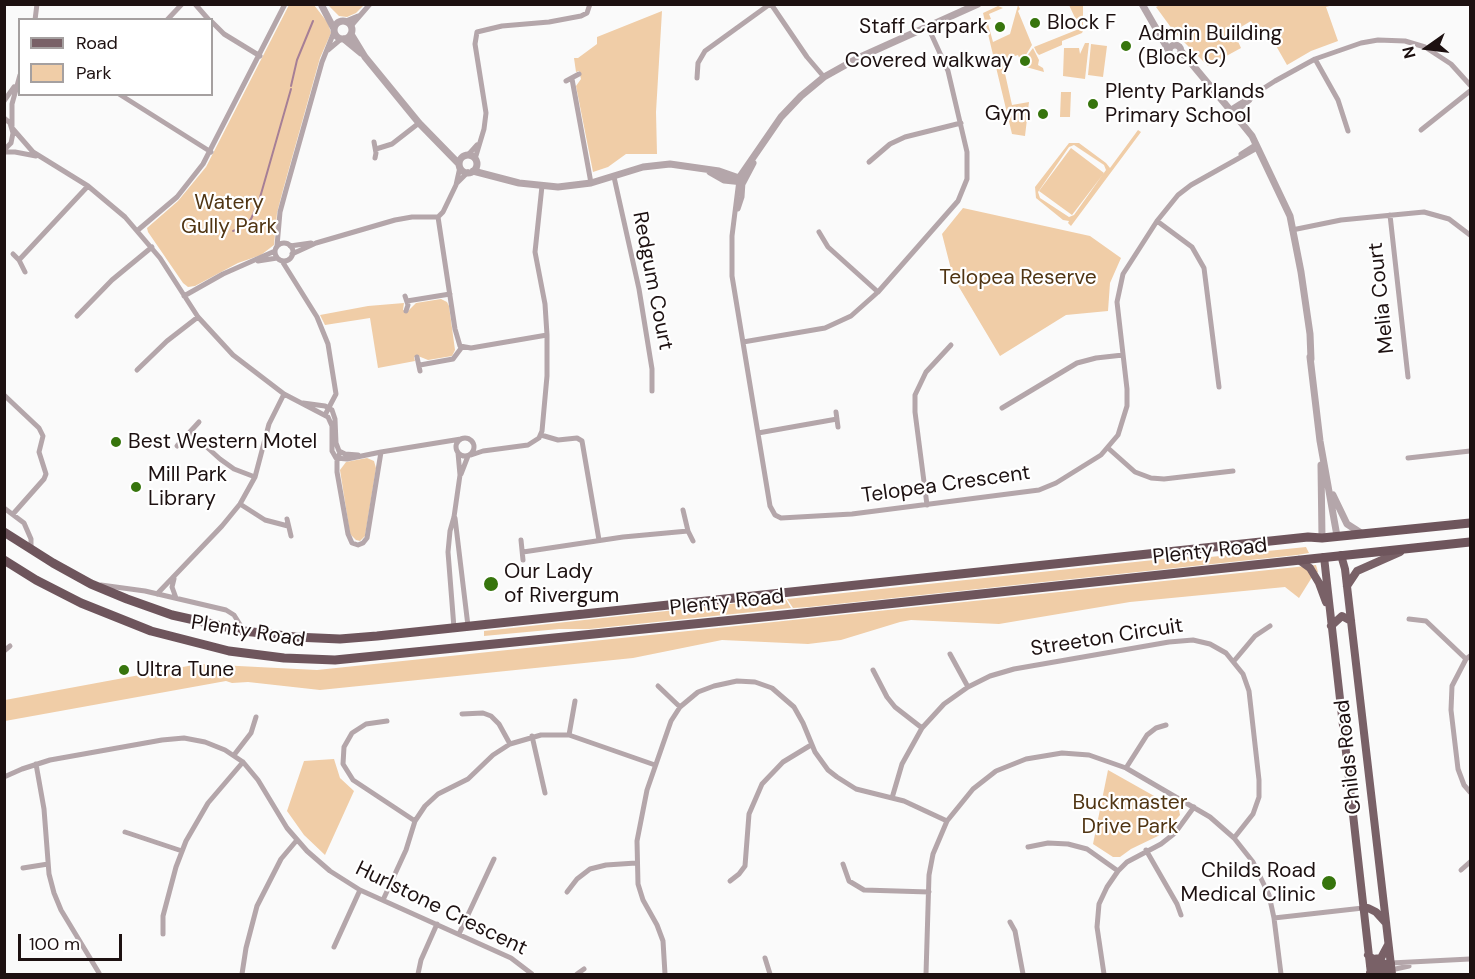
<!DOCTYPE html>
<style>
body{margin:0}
#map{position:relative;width:1475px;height:979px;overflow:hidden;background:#fafafa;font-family:"DM Sans",sans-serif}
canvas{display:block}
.frame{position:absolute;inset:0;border:6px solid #1d1111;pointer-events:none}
.legend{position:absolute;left:18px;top:18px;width:195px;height:78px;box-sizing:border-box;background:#fff;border:2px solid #a5a0a0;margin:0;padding:8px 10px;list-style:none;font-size:18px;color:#1d1111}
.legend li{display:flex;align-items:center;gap:12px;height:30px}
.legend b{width:30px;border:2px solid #a5a0a0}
.north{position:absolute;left:1397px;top:18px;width:60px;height:60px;-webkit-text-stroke:4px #fff;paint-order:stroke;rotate:256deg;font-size:16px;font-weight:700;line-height:24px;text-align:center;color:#1d1111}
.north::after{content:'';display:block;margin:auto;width:21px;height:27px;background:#1d1111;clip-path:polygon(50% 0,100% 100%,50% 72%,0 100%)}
.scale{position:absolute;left:18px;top:934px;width:104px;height:27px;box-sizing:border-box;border:3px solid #1d1111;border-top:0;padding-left:8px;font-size:18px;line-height:21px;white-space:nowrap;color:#1d1111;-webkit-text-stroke:4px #fff;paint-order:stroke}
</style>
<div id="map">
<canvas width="1475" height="979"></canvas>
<div class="frame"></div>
<ul class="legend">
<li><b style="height:8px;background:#796167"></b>Road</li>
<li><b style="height:16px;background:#f0cda7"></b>Park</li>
</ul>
<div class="north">N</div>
<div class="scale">100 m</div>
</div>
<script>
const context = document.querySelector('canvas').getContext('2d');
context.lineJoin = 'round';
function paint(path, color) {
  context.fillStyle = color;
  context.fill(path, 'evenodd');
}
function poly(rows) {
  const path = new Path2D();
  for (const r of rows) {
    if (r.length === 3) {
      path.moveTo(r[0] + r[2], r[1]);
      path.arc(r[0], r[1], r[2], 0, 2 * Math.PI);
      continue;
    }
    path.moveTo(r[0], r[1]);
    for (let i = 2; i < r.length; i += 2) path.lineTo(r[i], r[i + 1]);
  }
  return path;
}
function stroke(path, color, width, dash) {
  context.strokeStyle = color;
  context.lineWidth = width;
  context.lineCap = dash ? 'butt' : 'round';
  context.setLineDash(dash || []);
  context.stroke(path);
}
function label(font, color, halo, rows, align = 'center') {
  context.font = font + ' "DM Sans",sans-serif';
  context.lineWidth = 4.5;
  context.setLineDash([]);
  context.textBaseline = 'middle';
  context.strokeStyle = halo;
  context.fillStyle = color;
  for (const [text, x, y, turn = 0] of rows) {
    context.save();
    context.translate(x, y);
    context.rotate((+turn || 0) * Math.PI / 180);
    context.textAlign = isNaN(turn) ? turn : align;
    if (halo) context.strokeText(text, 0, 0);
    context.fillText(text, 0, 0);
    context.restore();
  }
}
paint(poly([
 [289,5,314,5,328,23,331,33,320,58,283,190,277,213,274,245,261,255,238,263,195,286,188,287,183,283,148,232,147,228,178,201,206,167],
 [328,5,364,5,356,13,347,17,339,16],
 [1018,5,1020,9,1018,11,1032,45,1024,58,1020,60,1018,55,1002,60,1012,105,1029,102,1025,136,1012,134,983,13,998,6,1003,8,989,14,991,19,987,20,993,42,1010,34],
 [1069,5,1083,5,1083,27,1069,30,1068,26,1077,22],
 [1160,5,1333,5,1326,7,1338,41,1311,51,1287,65,1267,30,1259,34,1251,21,1236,30,1235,35,1241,48,1208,66,1175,33,1156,7],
 [662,11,656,112,657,154,626,154,608,167,593,172,576,86,581,79,579,71,576,72,574,58,578,58,597,44,597,37],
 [1079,29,1084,29,1082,33,1062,41,1062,45,1039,55,1037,53,1034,47],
 [1085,43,1089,43,1085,79,1063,76,1064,48,1079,48,1080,54],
 [1091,44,1107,46,1103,77,1088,75],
 [1033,48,1039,60,1038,65,1043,68,1044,72,1026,67,1027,56],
 [1061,92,1071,92,1070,117,1060,117],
 [1138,130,1141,132,1071,226,1068,223,1069,221,1063,220,1036,198,1035,187,1069,143,1079,143,1106,163,1110,168],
 [1074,145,1104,165,1106,170,1074,215,1069,217,1040,198,1038,192,1069,147],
 [1071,148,1104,173,1072,215,1039,191],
 [963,208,1090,236,1121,258,1110,283,1108,311,1066,315,1000,356,953,277,942,234],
 [441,299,447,302,449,306,455,350,452,356,428,360,418,356,414,357,415,361,378,368,370,318,325,325,320,315,368,306,404,303,403,310,408,311,416,303],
 [367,458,374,461,376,468,365,536,360,541,356,540,350,534,340,470,346,462],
 [1306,547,1309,553,1297,555,809,607,793,608,787,599,1182,557,1210,557],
 [1316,565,1318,572,1314,574,1299,598,1285,587,1130,602,999,624,911,620,900,622,841,640,808,644,722,640,633,658,320,690,248,682,232,683,226,681,5,721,5,700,199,664,317,670],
 [785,598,791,608,589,629,559,629,484,636,484,631],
 [334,759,340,778,354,791,325,855,304,835,287,811,304,761],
 [1108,770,1179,810,1180,815,1172,824,1158,836,1131,849,1120,857,1113,857,1093,844]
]), '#f0cda7');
stroke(poly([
 [635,5,637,4],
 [291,86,297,60,313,21],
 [233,231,243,227,251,219,259,201,291,89]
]), '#a67f96', 2);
stroke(poly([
 [195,4,209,20],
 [771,4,807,57,824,77],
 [35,20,37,4],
 [167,20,182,4],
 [346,21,358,16],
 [212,22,224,34,260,56],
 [351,26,370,4],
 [328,50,341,39],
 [1315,59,1338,100,1348,131],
 [697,78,698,63,705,51,770,4],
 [572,79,591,183],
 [566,81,579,74],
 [119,94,211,152],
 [4,101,14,87],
 [1231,109,1275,81,1315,59,1361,43,1378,40,1405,41,1425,47,1451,64,1470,85],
 [1234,113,1250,100],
 [4,118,10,123,13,133,11,143,4,150],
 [12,126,12,104,20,75],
 [13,129,33,152,88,186,125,217,160,258,198,317,233,355,284,394,328,417,332,426,332,451,336,458,347,459,381,452,461,439],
 [1421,130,1470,91],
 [374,142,376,153,375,158],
 [376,149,392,144,419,123],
 [4,152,15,152,36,156],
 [1241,154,1255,145],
 [468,155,477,145],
 [475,159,484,129,486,113,475,44,477,32,502,26,549,22,581,16,587,13,590,4],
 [869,162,890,144,905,137,961,123],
 [614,177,639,289,652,369,652,391],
 [739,180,732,236,732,276,770,506,775,515,781,518,852,514,1039,490,1056,483,1101,455,1118,435,1127,406,1127,389,1117,302,1123,274,1157,221,1178,195,1191,185,1257,148],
 [457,183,468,172],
 [738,209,742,197,743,182],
 [1390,215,1408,377],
 [438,217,455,329,460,346,471,348,547,335],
 [1157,221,1192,247,1204,268,1219,387],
 [138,230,177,197,203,164,285,4],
 [1292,230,1341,220,1424,212,1449,219,1470,235],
 [819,232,828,247,878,292],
 [284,252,9],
 [277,246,280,212,286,190,322,62,334,32],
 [290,246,311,243],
 [13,254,19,260,25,272],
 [292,254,316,243,395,220,412,217,438,217,443,212,456,185,460,167],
 [19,260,88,186],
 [258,261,277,258],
 [282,261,317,317,328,344,336,394,325,415],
 [184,296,223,274,275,251],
 [405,296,408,305,406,311],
 [407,301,450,294],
 [77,316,112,280,152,247],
 [743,342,825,328,851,316,878,292,958,201,967,179,967,152,948,71,928,27],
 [417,357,420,371],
 [420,365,453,359,462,347],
 [137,370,167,341,198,317],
 [4,395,39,428,43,436,39,452,46,474,44,479,13,514],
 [303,403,325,406,332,410,335,419,336,443,339,451,345,454,358,455],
 [1002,408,1077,363,1096,358,1123,355],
 [836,412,838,427],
 [190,432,220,459,234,469,255,477],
 [758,433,837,419],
 [541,435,558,440,577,438,582,441,599,540],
 [465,447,9],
 [177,446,199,422],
 [1108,448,1135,472,1151,478,1164,479,1233,471],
 [340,452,337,461,337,472,348,534,352,543,358,545,363,543,367,538,381,452],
 [471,455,483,451,528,445,539,438,542,431,547,376,547,335,545,304,535,252,542,186],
 [1408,458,1470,451],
 [461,474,468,456],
 [240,504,265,520,288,526],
 [927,505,915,412,915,395,926,372,951,345],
 [4,508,24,523,31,539,31,549],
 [455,518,468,626],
 [287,519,291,536],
 [688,531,693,541],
 [521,540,523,560],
 [523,552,623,537,688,531,683,510],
 [174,579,172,587,176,598],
 [101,585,145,591,226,610,234,615,244,631],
 [157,594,222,526,240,504,255,477,269,424,284,394],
 [1409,619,1426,621,1466,659],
 [454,628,448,552,450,531,454,517,460,475,458,453],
 [4,651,10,646],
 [950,654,968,687],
 [1470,656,1466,659,1452,686,1451,710,1458,769,1464,785,1470,792],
 [1234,661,1255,636,1270,626],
 [873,670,887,697,895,707,922,728],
 [658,686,680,707],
 [462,714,483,713,491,716,499,724,510,744],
 [387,721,366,724,352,733,344,747,343,764,353,780,415,821],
 [569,735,575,701],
 [532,736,545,793],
 [234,755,251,733,256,717],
 [36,764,44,809,49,874,54,893,61,910,99,973],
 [1126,768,1147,735,1156,728,1166,725],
 [4,777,22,769,50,760,162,740,184,738,205,742,225,750,243,762,258,780,287,828,307,851,330,871,360,890,511,958,532,974],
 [892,798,902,764,922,728,944,704,968,687,990,676,1014,669,1169,642,1193,640,1210,644,1226,653,1243,674,1249,691,1259,780,1259,797,1253,814,1234,838],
 [125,832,182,851],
 [1028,847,1048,843,1068,844,1087,849,1118,871],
 [1146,850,1177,904,1181,915],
 [843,864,849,881,864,890,929,892],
 [23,868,48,864],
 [1461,870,1470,862],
 [730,881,739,874,745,866,749,814,762,784,783,762,811,745],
 [567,892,577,879,590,869,606,865,636,863],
 [383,900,406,850,415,821,425,806,438,794,468,779,493,755,510,744,541,735,569,735,655,765],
 [1274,918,1363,908],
 [1010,922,1015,931,1023,974],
 [163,934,163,916,176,867,186,841,208,803,243,762],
 [459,934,494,859],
 [334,947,360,890],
 [765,958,770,974],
 [1391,963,1470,959],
 [1391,970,1409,966],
 [242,974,246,948,257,906,281,859,297,840],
 [418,974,421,960,437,924],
 [577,974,584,969],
 [665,974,663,941,657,925,643,900,638,884,637,841,647,790,671,721,680,707,698,692,714,686,737,681,755,682,772,688,794,707,803,723,815,752,828,770,837,777,856,789,904,801,947,821],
 [926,974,929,875,933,854,947,821,973,789,996,771,1026,759,1062,753,1089,755,1126,768,1210,817,1234,838,1253,862,1269,895,1274,918,1281,974],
 [1104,974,1097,927,1099,904,1107,887,1118,871,1127,862,1161,844,1175,833,1194,807]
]), '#b4a6aa', 5);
stroke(poly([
 [1142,4,1169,51],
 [322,6,334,29],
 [343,30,9],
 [351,34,365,57,419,123,459,164],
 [344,39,361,53],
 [1175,51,6],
 [1181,51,1236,117],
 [1235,115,1252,136,1290,216,1301,272,1310,334,1311,359],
 [468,164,9],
 [473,171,519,183,558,187,591,183,643,167,670,164,719,171,739,178,743,182],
 [710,172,724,180,743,182],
 [739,178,781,117,801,96,824,77,858,58,978,4],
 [743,182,753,163],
 [1310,357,1320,441,1337,536],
 [1321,465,1322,538],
 [1333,495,1347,524,1361,533]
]), '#b4a6aa', 7);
stroke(poly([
 [1341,555,1345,569,1392,974],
 [1324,557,1371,974],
 [1299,560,1310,568,1319,583,1326,602],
 [1347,586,1357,571,1400,552],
 [1331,626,1342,616,1351,621],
 [1363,908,1368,908,1376,912,1386,923],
 [1368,955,1373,959,1381,958,1388,945],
 [1370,966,1391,963],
 [1370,973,1391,970]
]), '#796167', 8);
stroke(poly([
 [4,532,53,563,91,584,127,599,172,615,244,631,295,637,340,639,377,636,1308,537,1322,538,1470,523],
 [4,560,36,580,81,603,151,631,229,651,284,658,335,660,793,614,1470,542]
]), '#6e555c', 9);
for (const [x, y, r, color] of [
 [1035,23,6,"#37750d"],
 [1000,27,6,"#37750d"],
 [1126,46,6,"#37750d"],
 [1025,61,6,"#37750d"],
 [1093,104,6,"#37750d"],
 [1043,114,6,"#37750d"],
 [116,442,6,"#37750d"],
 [136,487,6,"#37750d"],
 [491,584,8,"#37750d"],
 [124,670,6,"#37750d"],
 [1329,883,8,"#37750d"]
]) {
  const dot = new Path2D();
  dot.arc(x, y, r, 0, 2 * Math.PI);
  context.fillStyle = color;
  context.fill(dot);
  stroke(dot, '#fff', 2);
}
label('21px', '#1d1111', '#fff', [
 ["Block F",1047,23],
 ["Staff Carpark",988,27,"right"],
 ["Admin Building",1138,34],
 ["(Block C)",1138,58],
 ["Covered walkway",1013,61,"right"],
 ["Plenty Parklands",1105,92],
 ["Primary School",1105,116],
 ["Gym",1031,114,"right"],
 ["Best Western Motel",128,442],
 ["Mill Park",148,475],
 ["Library",148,499],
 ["Our Lady",504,572],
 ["of Rivergum",504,596],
 ["Ultra Tune",136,670],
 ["Childs Road",1316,871,"right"],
 ["Medical Clinic",1316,895,"right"]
], 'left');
label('21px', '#503513', '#fff', [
 ["Watery",229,203],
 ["Gully Park",229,227],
 ["Telopea Reserve",1018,278],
 ["Buckmaster",1130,803],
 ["Drive Park",1130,827]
]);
label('21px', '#1d1111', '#fff', [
 ["Redgum Court",652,281,79],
 ["Melia Court",1382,298,-96],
 ["Telopea Crescent",946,485,-8],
 ["Plenty Road",1210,552,-6],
 ["Plenty Road",727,603,-6],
 ["Plenty Road",248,632,9],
 ["Streeton Circuit",1107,638,-9],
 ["Childs Road",1349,757,-96],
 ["Hurlstone Crescent",441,909,26]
]);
</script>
